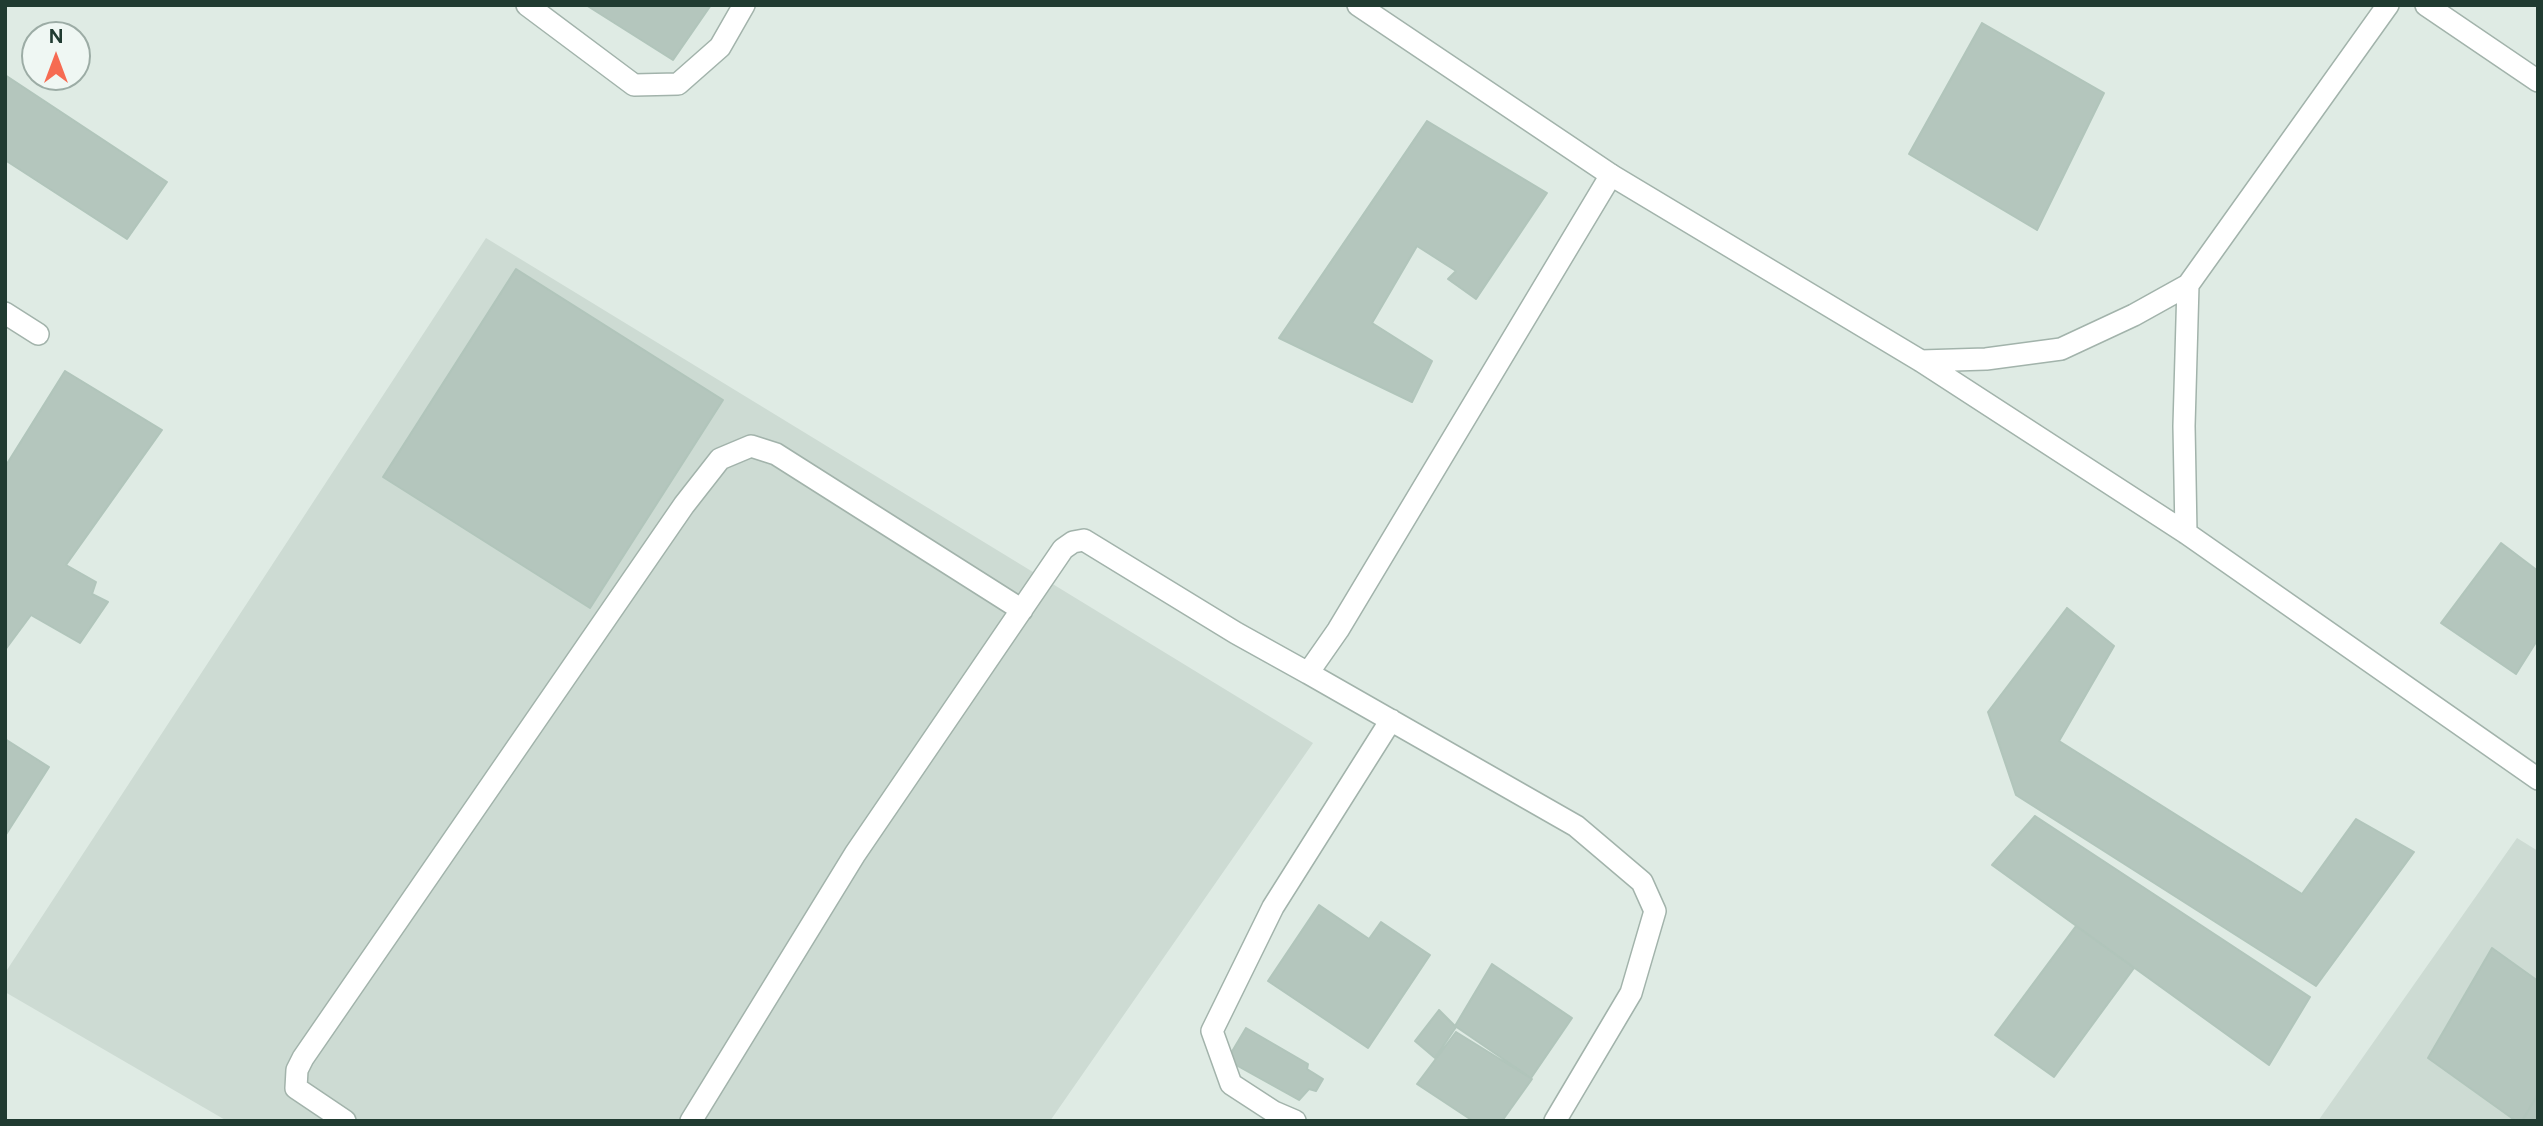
<!DOCTYPE html>
<html>
<head>
<meta charset="utf-8">
<style>
	body { margin:0 }
	#map { position:relative; width:2543px; height:1126px; overflow:hidden; background:#dfebe4; font-family:Figtree,sans-serif }
	canvas { display:block }
	.frame { position:absolute; inset:0; border:7px solid #203b31; pointer-events:none }
	.north { position:absolute; left:21px; top:21px; width:70px; height:70px; box-sizing:border-box; background:#eff7f3; border:2px solid #9caca5; border-radius:50%; rotate:0deg; font-size:19px; font-weight:700; line-height:28px; text-align:center; color:#203b31 }
	.north::after { content:''; display:block; margin:auto; width:24px; height:32px; background:#f66b52; clip-path:polygon(50% 0,100% 100%,50% 72%,0 100%) }
</style>
</head>
<body>
<div id="map">
<canvas width="2543" height="1126"></canvas>
<div class="frame"></div>
<div class="north">N</div>
</div>
<script>
const g = document.querySelector('canvas').getContext('2d');
g.lineJoin = 'round';
function fill(path, color) { g.fillStyle = color; g.fill(path, 'evenodd'); }
const poly = rows => new Path2D(rows.map(r => 'M' + r).join(''));
function strokePath(path, color, width, dash) { g.strokeStyle = color; g.lineWidth = width; g.lineCap = dash ? 'butt' : 'round'; g.setLineDash(dash || []); g.stroke(path); }
const built = poly([
	[486,238,1313,743,1050,1121,227,1121,5,992,5,973],
	[2517,838,2538,851,2538,1121,2318,1121]
]);
const building = poly([
	[586,5,711,5,673,60,586,5],
	[1982,23,2104,93,2037,230,1909,154,1982,23],
	[5,75,167,182,127,239,5,160,5,75],
	[1427,121,1547,193,1476,299,1448,279,1456,271,1417,246,1372,323,1432,361,1412,402,1279,338,1427,121],
	[516,269,723,400,590,608,383,477,516,269],
	[65,371,162,430,66,565,96,582,92,594,108,602,80,643,31,615,5,650,5,467,65,371],
	[2501,543,2538,571,2538,639,2516,674,2441,623,2501,543],
	[2067,608,2114,646,2059,741,2302,894,2356,819,2414,852,2316,986,2016,795,1988,712,2067,608],
	[5,739,49,767,5,836,5,739],
	[2035,816,2310,997,2269,1065,1992,865,2035,816],
	[1319,905,1369,939,1381,922,1430,955,1368,1048,1268,981,1319,905],
	[2076,926,2134,968,2054,1077,1995,1035,2076,926],
	[2492,948,2538,981,2538,1094,2522,1121,2516,1121,2428,1058,2492,948],
	[1492,964,1572,1018,1531,1078,1455,1026,1492,964],
	[1439,1010,1456,1027,1435,1058,1415,1041,1439,1010],
	[1246,1028,1308,1064,1307,1069,1323,1079,1316,1091,1309,1089,1299,1100,1227,1060,1246,1028],
	[1456,1032,1532,1079,1502,1121,1473,1121,1417,1084,1456,1032],
	[2538,1094,2538,1121,2522,1121,2538,1094]
]);
const lane = poly([
	[527,5,634,85,678,84,720,47,744,5],
	[5,313,38,334],
	[1308,673,1576,826,1642,882,1655,911,1631,993,1555,1121],
	[345,1121,296,1088,297,1070,303,1058,684,505,720,459,751,446,776,454,1022,610],
	[691,1121,855,854,1063,549,1073,542,1084,540,1236,633,1308,673,1338,630,1611,175],
	[1295,1121,1274,1112,1231,1084,1212,1031,1273,907,1391,720]
]);
const street = poly([
	[1358,5,1611,175,1921,361,2186,533,2538,779],
	[2426,5,2538,81],
	[1921,361,1986,359,2061,349,2134,315,2188,285,2388,5],
	[2186,533,2184,426,2188,285]
]);
fill(built, '#cddbd3');
fill(building, '#b4c6bd');
strokePath(building, '#b1c5bb', 2);
strokePath(lane, '#a2b3ab', 24);
strokePath(street, '#a2b3ab', 24);
strokePath(lane, '#fff', 21);
strokePath(street, '#fff', 21);
</script>
</body>
</html>
